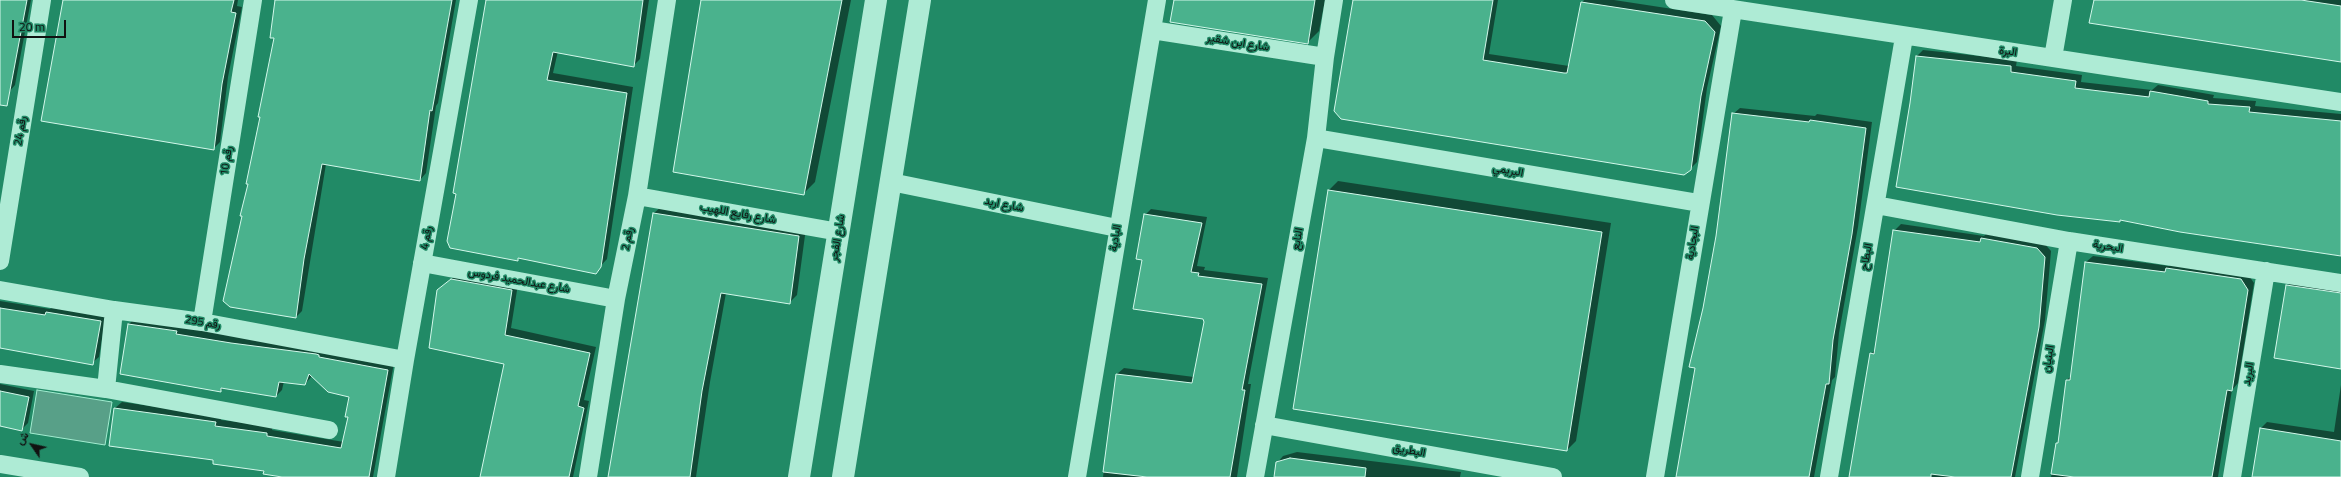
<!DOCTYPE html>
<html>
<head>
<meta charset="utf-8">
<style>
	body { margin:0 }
	#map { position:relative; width:2341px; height:477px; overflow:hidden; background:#218a66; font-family:"Titillium Web",Vazirmatn,sans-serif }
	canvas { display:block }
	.north { position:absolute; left:12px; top:425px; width:40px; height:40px; -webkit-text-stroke:3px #218a66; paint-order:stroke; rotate:304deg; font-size:11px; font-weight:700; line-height:16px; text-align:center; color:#111 }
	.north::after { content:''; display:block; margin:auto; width:14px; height:18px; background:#111; clip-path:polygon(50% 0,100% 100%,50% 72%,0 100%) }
	.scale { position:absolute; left:12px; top:20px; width:54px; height:18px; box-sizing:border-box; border:2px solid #111; border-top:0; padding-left:5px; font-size:12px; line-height:14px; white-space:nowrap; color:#111; -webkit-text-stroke:3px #218a66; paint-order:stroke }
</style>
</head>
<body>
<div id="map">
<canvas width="2341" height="477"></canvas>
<div class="north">ش</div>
<div class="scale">20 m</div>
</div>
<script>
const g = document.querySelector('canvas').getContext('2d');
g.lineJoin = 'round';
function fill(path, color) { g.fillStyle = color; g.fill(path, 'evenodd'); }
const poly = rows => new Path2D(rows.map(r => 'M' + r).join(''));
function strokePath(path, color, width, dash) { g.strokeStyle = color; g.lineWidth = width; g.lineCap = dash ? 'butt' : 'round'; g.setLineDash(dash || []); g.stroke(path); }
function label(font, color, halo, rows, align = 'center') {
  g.font = font + ' "Titillium Web",Vazirmatn,sans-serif'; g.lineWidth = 3; g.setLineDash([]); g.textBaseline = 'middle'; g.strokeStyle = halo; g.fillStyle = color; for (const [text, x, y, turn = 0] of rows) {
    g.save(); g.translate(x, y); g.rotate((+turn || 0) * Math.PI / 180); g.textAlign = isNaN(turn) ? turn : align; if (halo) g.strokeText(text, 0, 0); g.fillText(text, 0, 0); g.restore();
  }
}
const water = poly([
	[37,390,112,402,105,445,30,433,37,390]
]);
const shadow = poly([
	[0,0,31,0,15,85,9,92,0,90],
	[64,0,238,0,237,6,242,7,228,77,220,142,213,149],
	[277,0,456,0,438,103,436,106,426,173,420,180,326,164,302,311,296,317,249,184,275,37],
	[486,0,649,0,640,59,634,65,558,51,553,73,633,87,607,259,595,272,520,257,517,260,458,193],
	[702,0,851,0,815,182,803,194],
	[1175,0,1325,0,1319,31,1307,43],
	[1353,0,1498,0,1489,54,1569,66,1582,3,1584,0,1614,0,1712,15,1721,26,1707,88,1697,162,1690,169,1335,111],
	[2095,0,2341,0,2341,61],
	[1923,50,2017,60,2016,66,2082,75,2081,82,2152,90,2158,85,2214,95,2213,98,2256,101,2255,106,2341,114,2341,256,2181,231,2121,219,2119,221,1911,103,1917,56],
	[1740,108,1815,116,1817,114,1872,122,1858,227,1839,333,1835,377,1832,380,1814,477,1677,477,1717,236,1733,114],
	[1338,181,1611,223,1576,441,1567,450,1329,190],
	[662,206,806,228,797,295,789,303,726,293,710,382,696,477,610,477,654,213],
	[1151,209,1207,217,1197,266,1205,267,1204,270,1268,278,1248,384,1251,384,1237,477,1103,477,1117,374,1124,368,1194,377,1205,322,1203,318,1143,259,1145,215],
	[1901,224,1984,236,1988,232,2043,242,2051,251,2045,320,2015,477,1850,477,1871,354,1876,349,1894,231],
	[2093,256,2169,266,2173,262,2247,273,2254,283,2238,383,2232,390,2218,477,2051,477,2059,442,2067,380,2071,376,2086,262],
	[459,273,518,284,511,328,596,347,584,400,589,401,573,477,481,477,506,363,438,290],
	[2294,279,2341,286,2341,368,2287,286],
	[0,301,50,309,53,306,106,315,99,357,92,363,0,347],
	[135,318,394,363,373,477,288,477,214,460,110,445,115,408,122,402,222,416,221,420,273,426,272,430,344,442,349,416,350,396,312,376,305,384,284,381,282,390,276,396,224,388,220,391,129,324],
	[0,384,34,391,28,423,21,430,0,425],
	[2341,385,2341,477,2254,477,2261,428,2267,422,2334,432],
	[1297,452,1461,472,1460,477,1274,477,1277,463,1283,456]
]);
const building = poly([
	[0,0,27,0,7,106,0,105,0,0],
	[63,0,234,0,231,12,236,13,222,84,214,150,41,121,63,0],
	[275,0,452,0,432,111,430,110,420,181,322,164,304,259,296,318,230,307,223,301,242,216,240,216,248,184,246,184,260,117,258,117,274,38,270,38,275,0],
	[486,0,643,0,634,67,553,52,547,80,627,93,601,267,596,274,518,258,518,261,450,248,447,241,456,194,453,193,486,0],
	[701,0,842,0,804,195,673,172,701,0],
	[1174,0,1315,0,1308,44,1170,22,1174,0],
	[1353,0,1493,0,1483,60,1564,73,1567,73,1581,2,1705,21,1715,32,1701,96,1691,170,1684,175,1341,119,1334,111,1353,0],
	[2094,0,2301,0,2341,6,2341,62,2089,23,2094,0],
	[1916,56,2011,66,2011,72,2076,81,2075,88,2149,97,2150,91,2208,101,2208,104,2250,107,2249,112,2341,121,2341,256,2180,232,2120,220,2120,222,2057,215,1896,187,1910,103,1916,56],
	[1732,113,1809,122,1810,120,1866,128,1852,234,1833,340,1829,384,1826,384,1809,477,1676,477,1695,368,1689,367,1703,308,1716,236,1732,113],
	[1328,190,1602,232,1567,451,1293,409,1328,190],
	[653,213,799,236,790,304,721,293,702,391,690,477,608,477,653,213],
	[1144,214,1202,223,1191,272,1199,273,1198,276,1262,284,1242,390,1245,390,1230,477,1147,477,1103,472,1116,374,1192,383,1204,322,1203,319,1133,309,1142,260,1136,259,1144,214],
	[1893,230,1980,242,1981,238,2037,248,2045,257,2039,327,2011,477,1955,477,1931,474,1931,477,1849,477,1870,353,1874,354,1893,230],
	[2085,262,2165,272,2166,268,2241,279,2248,290,2232,391,2227,390,2212,477,2074,477,2051,474,2056,443,2058,443,2066,380,2070,380,2085,262],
	[451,279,512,290,505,335,590,353,578,406,584,408,569,477,480,477,504,364,429,348,437,290,451,279],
	[2286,285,2341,293,2341,369,2274,358,2286,285],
	[0,308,45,315,46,312,101,321,93,365,0,348,0,308],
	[128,324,177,331,176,334,231,343,316,354,319,355,319,357,388,370,369,477,282,477,263,474,264,471,213,464,213,460,109,446,114,408,216,422,215,426,267,433,267,436,341,448,348,417,345,417,349,397,328,392,309,374,305,385,279,382,276,397,221,388,221,392,120,374,128,324],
	[0,391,29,397,22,431,0,426,0,391],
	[2260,428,2341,441,2341,477,2252,477,2260,428],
	[1290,458,1366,468,1365,477,1274,477,1276,462,1290,458]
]);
const minor = poly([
	[1674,0,2341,102],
	[1152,30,1325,57],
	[2053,58,2063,0],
	[1316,138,1699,203],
	[891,182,1117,228],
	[637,196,839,232],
	[1876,205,2069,241,2341,283],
	[0,261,42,0],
	[422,263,616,299],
	[0,290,114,310,202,322,405,360],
	[202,322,253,0],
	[0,374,106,389,329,430],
	[106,389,114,310],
	[1264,425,1553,477],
	[0,464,80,477],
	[386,477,405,360,469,0],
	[588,477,616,299,637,196,667,0],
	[1077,477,1157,0],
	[1255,477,1316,138,1325,57,1334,0],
	[1655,477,1733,10],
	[1829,477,1904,37],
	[2030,477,2069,241],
	[2232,477,2266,271]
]);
const tertiary = poly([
	[799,477,876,0],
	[843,477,920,0]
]);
const streetNames = [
	["شارع ابن شقير",1238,43,9],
	["البرة",2008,52,8],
	["رقم 24",21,131,-81],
	["رقم 10",227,161,-81],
	["البريمي",1508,171,10],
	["شارع اربد",1004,205,11],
	["شارع رفايع اللهيب",738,214,10],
	["رقم 4",427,238,-80],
	["شارع الفجر",838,238,-81],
	["البادية",1116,238,-81],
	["رقم 2",628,239,-79],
	["النابع",1298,239,-80],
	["البجادية",1693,243,-81],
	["البحرية",2108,247,9],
	["البطاح",1867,257,-80],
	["شارع عبدالحميد فردوس",519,281,10],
	["رقم 295",203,323,9],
	["البنيان",2049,359,-81],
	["البريد",2249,374,-81],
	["البطريق",1409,451,10]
];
fill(water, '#58a088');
strokePath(water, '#a2ecd0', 1);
fill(shadow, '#0007');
fill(building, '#4ab28d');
strokePath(building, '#d3f8eb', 1);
strokePath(minor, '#aeebd5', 18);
strokePath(tertiary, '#aeebd5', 22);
label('11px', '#111', '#218a66', streetNames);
</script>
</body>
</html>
